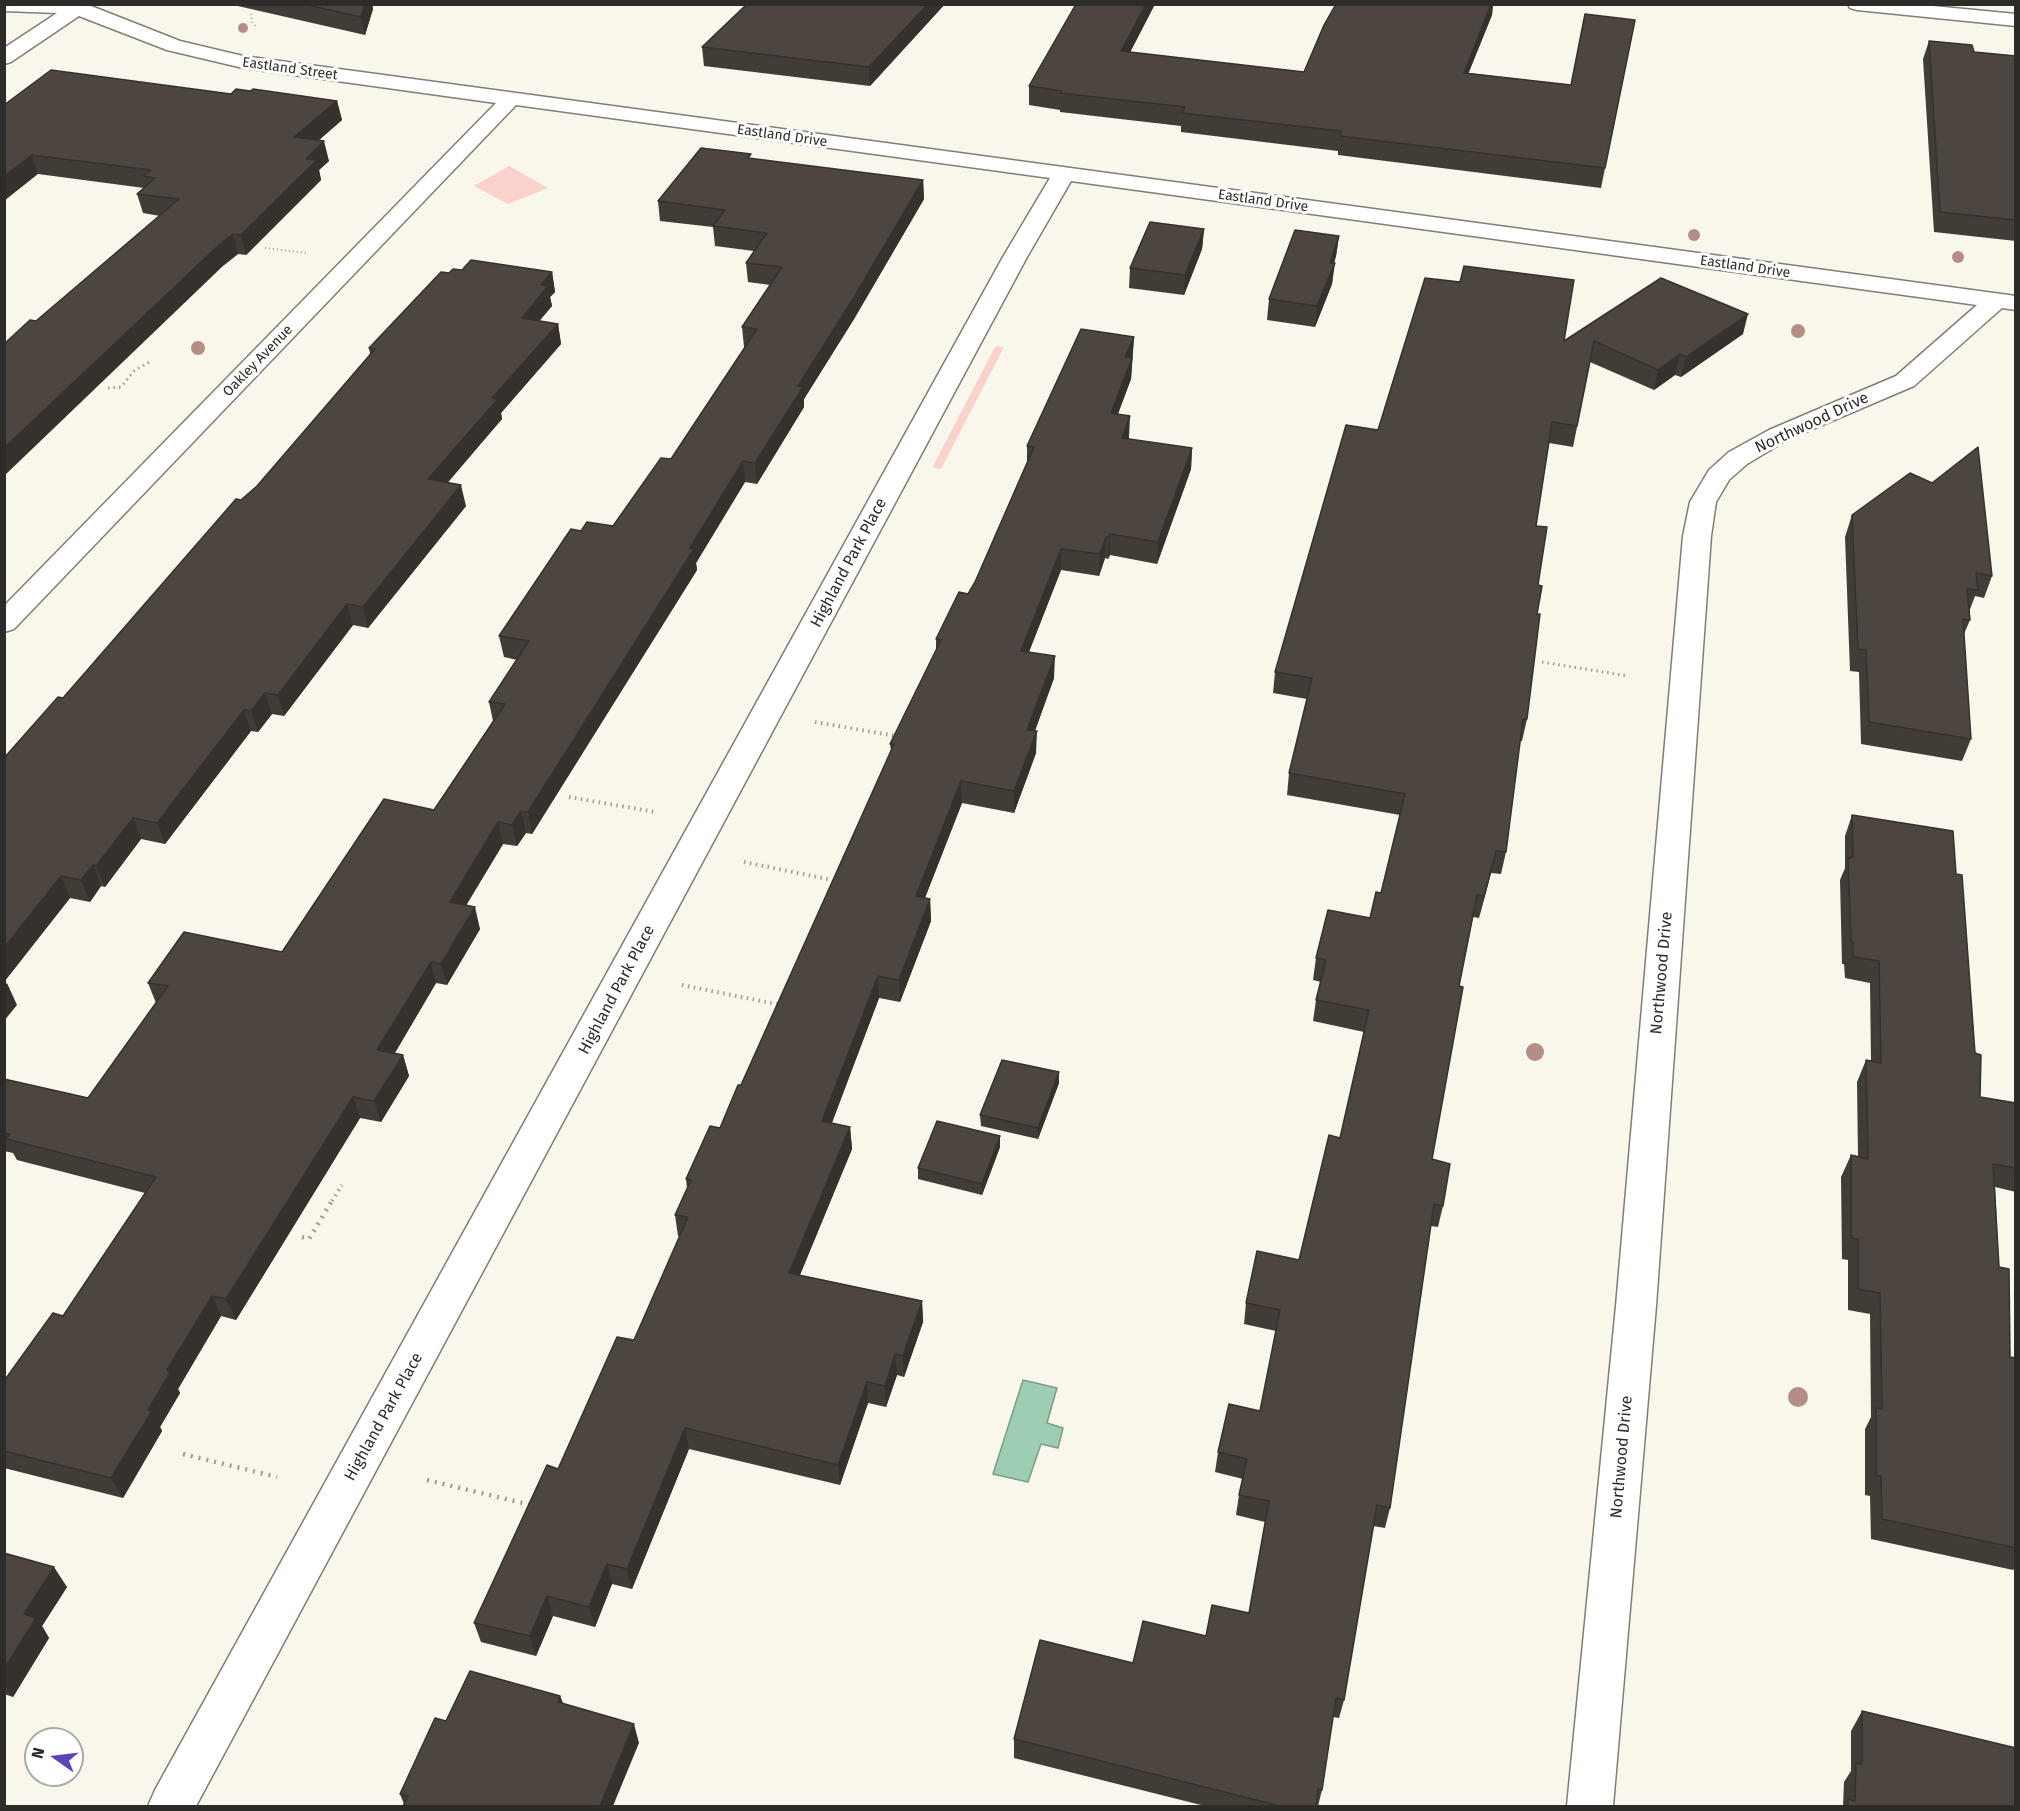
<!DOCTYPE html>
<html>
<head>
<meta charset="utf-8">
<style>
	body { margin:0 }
	#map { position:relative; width:2020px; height:1811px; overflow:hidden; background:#f9f6ec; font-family:"Fira Sans",sans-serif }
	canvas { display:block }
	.frame { position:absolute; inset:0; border:6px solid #2d2c28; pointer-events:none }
	.north { position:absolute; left:24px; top:1727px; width:60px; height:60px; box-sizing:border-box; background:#fff; border:2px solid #ababa9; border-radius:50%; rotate:284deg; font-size:16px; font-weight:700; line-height:24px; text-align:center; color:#2d2c28 }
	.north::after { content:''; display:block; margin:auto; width:21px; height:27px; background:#5f43bb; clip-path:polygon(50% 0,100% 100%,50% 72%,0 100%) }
</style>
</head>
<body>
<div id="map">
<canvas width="2020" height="1811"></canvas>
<div class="frame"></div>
<div class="north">N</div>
</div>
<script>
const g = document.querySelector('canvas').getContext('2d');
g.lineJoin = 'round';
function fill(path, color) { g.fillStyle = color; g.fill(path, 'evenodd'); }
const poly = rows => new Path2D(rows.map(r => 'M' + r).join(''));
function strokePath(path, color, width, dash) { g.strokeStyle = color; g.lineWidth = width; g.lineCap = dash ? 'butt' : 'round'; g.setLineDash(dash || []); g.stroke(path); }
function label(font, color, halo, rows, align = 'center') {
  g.font = font + ' "Fira Sans",sans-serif'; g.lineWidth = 6; g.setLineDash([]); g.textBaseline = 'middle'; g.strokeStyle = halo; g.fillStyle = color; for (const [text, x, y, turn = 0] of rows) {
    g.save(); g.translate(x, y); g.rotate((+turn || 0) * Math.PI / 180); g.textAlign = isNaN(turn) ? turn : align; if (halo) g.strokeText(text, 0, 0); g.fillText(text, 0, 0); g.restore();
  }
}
const green = poly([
	[509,166,548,188,508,204,474,186],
	[997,346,1004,347,941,469,934,468,933,466,995,347]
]);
const water = poly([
	[1023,1380,1057,1388,1047,1423,1063,1428,1058,1448,1041,1444,1028,1482,993,1474,1023,1380]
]);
const pathFar3 = poly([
	[251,14,252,22,256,27],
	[265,248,306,253]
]);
const pathFar2 = poly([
	[108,388,121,387,134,371,151,361],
	[1542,662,1628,676]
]);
const pathFar1 = poly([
	[815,722,896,736],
	[569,797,655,812],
	[744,862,832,880],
	[682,985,781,1005],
	[332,1201,342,1185]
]);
const path = poly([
	[302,1237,309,1239,333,1199],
	[183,1454,277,1477],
	[427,1480,531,1505]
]);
const minor = poly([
	[4,4,86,4,180,41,243,56,2016,296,2016,310,2002,308,1914,386,1787,440,1747,464,1729,480,1716,502,1711,536,1656,1306,1613,1806,1567,1806,1616,1306,1683,536,1690,502,1709,470,1729,452,1769,430,1896,376,1977,305,1071,181,1027,257,196,1806,148,1806,155,1790,1003,257,1050,178,516,105,14,629,4,632,4,606,496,103,243,68,167,50,79,16,11,62,4,64,4,48,57,13,4,11,4,4],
	[1848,4,1912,4,2016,14,2016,26,1857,10,1850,8,1848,4]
]);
const trees = [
	[243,28,5],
	[1694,235,6],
	[1958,257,6],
	[1798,331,7],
	[198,348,7],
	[1535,1052,9],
	[1798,1397,10]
];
const wall = poly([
	[229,4,372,4,373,9,365,35],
	[945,4,870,86,704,66,702,47],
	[1155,4,1130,52,1304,72,1336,4,1493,4,1492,15,1468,73,1571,85,1635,20,1601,188,1338,155,1338,151,1181,132,1181,126,1060,112,1060,110,1029,105,1029,86],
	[1929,41,1974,52,2016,56,2016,241,1934,232,1923,59],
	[231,94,337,101,342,120,318,141,329,161,319,170,321,180,246,255,238,254,224,265,36,321,160,216,143,213,137,194,144,188,38,174,4,105],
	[752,159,923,180,924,199,854,319,804,399,804,407,757,484,745,482,696,563,697,570,532,834,526,833,517,846,503,844,466,905,480,929,447,985,436,983,395,1053,403,1055,409,1076,381,1122,360,1118,236,1320,221,1316,178,1389,180,1393,160,1427,162,1431,123,1498,4,1468,4,1381,63,1316,145,1193,17,1160,13,1153,4,1151,4,1079,88,1098,156,1003,148,983,282,952,434,810,493,721,489,702,517,660,504,657,499,636,581,531,613,526,671,459,745,347,744,347,742,327,770,285,748,282,746,263,754,251,715,246,713,227,660,221,658,201],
	[1204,229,1202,249,1184,295,1129,288,1130,268],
	[1339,236,1336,256,1334,263,1332,284,1315,327,1267,320,1269,299],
	[462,270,552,272,555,292,550,297,552,306,539,321,558,324,561,344,501,413,502,419,447,482,466,506,368,628,353,625,284,716,272,714,258,732,251,731,165,844,141,839,105,887,101,886,90,902,70,898,4,982,4,758,63,698,241,500,257,486,370,354,369,348,449,273],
	[1743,334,1681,377,1675,375,1654,390,1590,362,1573,447,1549,443,1536,526,1538,585,1537,614,1527,719,1522,741,1520,741,1506,852,1501,874,1491,873,1479,918,1473,917,1459,986,1432,1159,1443,1206,1438,1227,1431,1226,1390,1508,1385,1528,1373,1526,1344,1700,1339,1718,1333,1717,1322,1790,1318,1806,1205,1806,1014,1758,1014,1739,1133,1663,1206,1636,1249,1613,1265,1522,1236,1515,1239,1495,1243,1479,1215,1472,1218,1452,1260,1411,1276,1331,1244,1324,1246,1303,1299,1260,1340,1138,1364,1032,1313,1021,1316,1000,1321,982,1313,980,1316,958,1370,918,1381,893,1400,815,1287,795,1289,773,1307,699,1273,693,1275,672,1378,430,1564,341],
	[1134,337,1131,379,1118,414,1129,437,1129,439,1192,448,1191,469,1157,564,1110,555,1108,559,1105,558,1099,576,1061,570,1029,652,1054,678,1035,731,1036,753,1014,813,962,803,925,898,930,899,931,921,900,1002,879,998,832,1123,850,1127,852,1149,800,1275,922,1301,923,1322,904,1377,897,1375,886,1407,868,1403,840,1485,689,1449,632,1589,612,1584,595,1627,553,1616,536,1656,481,1642,474,1623,558,1469,634,1340,680,1236,678,1236,675,1215,687,1188,686,1179,720,1128,741,1085,891,751,890,744,936,650,936,639,968,594,975,582,1027,462,1027,446],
	[1852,515,1992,576,1984,598,1975,596,1969,612,1970,620,1964,634,1971,739,1962,761,1861,744,1859,672,1850,671,1845,537],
	[1852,815,1956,874,1980,1097,2016,1103,2016,1192,1995,1187,1999,1267,2010,1357,2016,1358,2016,1566,2013,1570,1871,1539,1870,1496,1865,1495,1865,1429,1871,1417,1870,1314,1848,1310,1848,1260,1842,1259,1841,1177,1851,1155,1858,1157,1857,1082,1866,1060,1871,1061,1870,983,1845,978,1844,964,1842,964,1840,880,1845,868,1845,836],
	[1059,1083,1038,1139,981,1126,980,1115],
	[1000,1147,982,1195,918,1179,918,1168],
	[4,1553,67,1587,42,1626,49,1638,13,1697,4,1694],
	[560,1696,563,1703,639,1743,404,1804,400,1794,446,1721],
	[1862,1711,2016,1806,1843,1806,1844,1782,1851,1771,1851,1731]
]);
const shadedWall = poly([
	[365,4,372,4,373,9,365,35,361,17],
	[928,4,945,4,870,86,869,67],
	[1146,4,1155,4,1121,70,1121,51],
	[1491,4,1493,4,1492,15,1461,92,1464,73],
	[337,101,342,120,299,157,294,137],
	[324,141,329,161,319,170,321,180,246,255,241,235,306,159],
	[32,155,38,174,4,201,4,176],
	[923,180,924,199,854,319,804,399,804,407,757,484,755,463,798,386],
	[1204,229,1202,249,1184,295,1185,275],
	[233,234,238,254,224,265,4,476,4,448,219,245],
	[1339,236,1336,256,1331,273,1335,263,1332,284,1315,327,1317,306,1330,263],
	[552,272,555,292,550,297,552,306,525,338,522,318,541,285],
	[1748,314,1743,334,1681,377,1686,357],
	[558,324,561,344,501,413,502,419,433,500,428,479,492,398],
	[1134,337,1131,379,1110,434,1111,413,1125,357],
	[1680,354,1675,375,1654,390,1658,370],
	[1130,416,1129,437,1121,459,1122,438],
	[1192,448,1191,469,1157,564,1158,542],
	[743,461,745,482,696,563,697,570,532,834,528,812],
	[461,485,466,506,368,628,363,607],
	[1110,534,1110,555,1108,559,1109,537],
	[1106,537,1105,558,1099,576,1100,554],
	[1061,549,1061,570,1021,672,1021,651],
	[347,604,353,625,284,716,278,695],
	[1055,656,1054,678,1027,752,1027,730],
	[265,693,272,714,258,732,251,711],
	[244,710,251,731,165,844,157,823],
	[1037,731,1036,753,1014,813,1014,791],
	[961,781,962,803,917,918,916,896],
	[521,811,526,833,517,846,512,825],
	[133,818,141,839,105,887,96,866],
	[498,822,503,844,455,924,450,902],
	[1496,851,1491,873,1479,918,1484,896],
	[93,865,101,886,90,902,81,880],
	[61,876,70,898,4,982,4,948],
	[930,899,931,921,900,1002,899,980],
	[475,907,480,929,447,985,441,964],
	[431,962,436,983,384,1071,377,1050],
	[878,976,879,998,824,1143,822,1121],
	[7,983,17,1005,4,1021,4,986],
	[403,1055,409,1076,381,1122,374,1101],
	[1059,1072,1059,1083,1038,1139,1038,1128],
	[353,1097,360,1118,236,1320,226,1299],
	[850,1127,852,1149,792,1294,789,1273],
	[1000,1136,1000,1147,982,1195,982,1184],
	[212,1296,221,1316,178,1389,180,1393,160,1427,162,1431,123,1498,111,1478,148,1410,167,1370],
	[922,1301,923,1322,904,1377,903,1356],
	[895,1354,897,1375,886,1407,885,1386],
	[867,1382,868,1403,840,1485,838,1465],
	[685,1428,689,1449,632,1589,627,1569],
	[607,1564,612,1584,595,1627,589,1607],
	[54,1567,67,1587,42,1626,49,1638,13,1697,4,1685,4,1669,24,1614],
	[547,1596,553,1616,536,1656,530,1636],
	[560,1696,567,1715,558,1702],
	[634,1724,639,1743,613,1806,600,1806]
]);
const building = poly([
	[303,4,365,4,361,17,303,4],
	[747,4,928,4,869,67,702,47,747,4],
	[1076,4,1146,4,1121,51,1304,72,1324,25,1336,4,1491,4,1464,73,1571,85,1585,14,1635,20,1605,168,1340,136,1341,131,1182,113,1185,107,1060,93,1062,91,1029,86,1076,4],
	[1929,41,1972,45,1974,52,2016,56,2016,220,1940,212,1929,41],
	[51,70,231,94,236,89,250,91,253,89,337,101,294,137,324,141,306,159,317,160,241,235,233,234,219,245,4,448,4,344,30,320,36,321,179,199,137,194,155,178,143,176,151,170,32,155,4,176,4,105,51,70],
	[701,148,751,154,748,158,923,180,853,299,798,386,803,387,755,463,743,461,690,548,694,549,528,812,521,811,512,825,498,822,450,902,475,907,441,964,431,962,377,1050,403,1055,374,1101,353,1097,226,1299,212,1296,167,1370,170,1373,148,1410,152,1411,111,1478,4,1451,4,1381,53,1313,63,1316,156,1177,6,1139,10,1134,4,1133,4,1079,88,1098,168,986,148,983,184,932,282,952,384,799,434,810,505,704,489,702,529,641,499,636,571,529,581,531,587,522,613,526,661,458,671,459,757,329,742,327,782,267,746,263,767,233,713,226,725,210,658,201,701,148],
	[1150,222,1204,229,1185,275,1130,268,1150,222],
	[1295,230,1339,236,1330,263,1335,263,1317,306,1269,299,1295,230],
	[471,260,552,272,541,285,548,286,522,318,558,324,492,398,498,399,428,479,461,485,363,607,347,604,278,695,265,693,251,711,244,710,157,823,133,818,96,866,93,865,81,880,61,876,4,948,4,758,58,697,63,698,236,499,241,500,257,486,375,349,369,348,441,272,449,273,453,269,462,270,471,260],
	[1464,266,1574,280,1564,341,1661,278,1748,314,1686,357,1680,354,1658,370,1594,341,1577,426,1552,422,1536,526,1547,527,1538,585,1542,586,1537,614,1540,614,1527,719,1523,719,1506,852,1496,851,1484,896,1477,895,1459,986,1463,987,1432,1159,1450,1164,1443,1206,1434,1204,1390,1508,1377,1505,1344,1700,1336,1698,1322,1790,1318,1789,1316,1806,1280,1806,1014,1739,1040,1640,1133,1663,1143,1621,1206,1636,1212,1605,1249,1613,1269,1501,1239,1495,1247,1459,1218,1452,1229,1404,1260,1411,1280,1310,1246,1303,1257,1251,1299,1260,1329,1135,1340,1138,1369,1010,1316,1000,1326,960,1316,958,1328,910,1370,918,1376,892,1381,893,1405,794,1289,773,1312,678,1275,672,1346,425,1378,430,1425,278,1460,282,1464,266],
	[1081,329,1134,337,1125,357,1132,358,1111,413,1130,416,1122,438,1192,448,1158,542,1110,534,1109,537,1106,537,1100,554,1061,549,1021,651,1055,656,1027,730,1037,731,1014,791,961,781,916,896,930,899,899,980,878,976,822,1121,850,1127,789,1273,922,1301,903,1356,895,1354,885,1386,867,1382,838,1465,685,1428,627,1569,607,1564,589,1607,547,1596,530,1636,474,1623,547,1465,558,1469,617,1337,634,1340,688,1217,675,1215,691,1180,686,1179,710,1126,720,1128,738,1085,741,1085,894,744,890,744,941,640,936,639,959,592,968,594,975,582,1034,447,1027,446,1081,329],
	[1978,447,1992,576,1976,573,1978,590,1967,589,1970,620,1963,619,1971,739,1869,722,1866,650,1858,649,1852,515,1910,473,1932,483,1978,447],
	[1852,815,1953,831,1956,874,1962,875,1975,1053,1981,1055,1980,1097,2016,1103,2016,1168,1993,1164,1999,1267,2009,1269,2010,1357,2016,1358,2016,1548,1882,1519,1881,1476,1876,1475,1876,1408,1882,1409,1880,1293,1858,1289,1858,1239,1851,1238,1851,1155,1868,1159,1866,1060,1881,1063,1879,961,1853,957,1853,942,1851,942,1848,859,1853,857,1852,815],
	[1002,1060,1059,1072,1038,1128,980,1115,1002,1060],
	[937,1121,1000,1136,982,1184,918,1168,937,1121],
	[4,1553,54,1567,24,1614,36,1618,4,1669,4,1553],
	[470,1671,560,1696,558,1702,634,1724,600,1806,403,1806,408,1796,400,1794,435,1718,446,1721,470,1671],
	[1862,1711,2016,1748,2016,1806,1848,1806,1848,1799,1855,1801,1856,1763,1862,1764,1862,1711]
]);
const farStreetnames = [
	["Eastland Street",290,69,8],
	["Eastland Drive",782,136,8],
	["Eastland Drive",1263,201,8],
	["Eastland Drive",1745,267,8],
	["Oakley Avenue",258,361,-46]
];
const streetNames = [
	["Northwood Drive",1812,423,-25],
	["Highland Park Place",849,563,-62],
	["Northwood Drive",1662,973,-85],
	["Highland Park Place",617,990,-62],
	["Highland Park Place",384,1417,-61],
	["Northwood Drive",1622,1457,-85]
];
fill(green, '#fad2cc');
fill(water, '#9dcdb2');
strokePath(water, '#7b9d89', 1.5);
strokePath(minor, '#817e75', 3);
strokePath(pathFar3, '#9f9d96', 2, [1, 3]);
strokePath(pathFar2, '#9f9d96', 3, [1.5, 4]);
strokePath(pathFar1, '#9f9d96', 4, [1.5, 4.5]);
strokePath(path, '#9f9d96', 4.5, [2, 6]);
fill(minor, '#fff');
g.fillStyle = '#b48e86';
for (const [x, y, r] of trees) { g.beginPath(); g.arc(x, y, r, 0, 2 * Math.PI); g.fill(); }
fill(wall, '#423c37');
fill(shadedWall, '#36312d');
fill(building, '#4d4640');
strokePath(building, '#36312d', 1.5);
label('14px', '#2d2c28', '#fff', farStreetnames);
label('16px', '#2d2c28', '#fff', streetNames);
</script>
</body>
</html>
